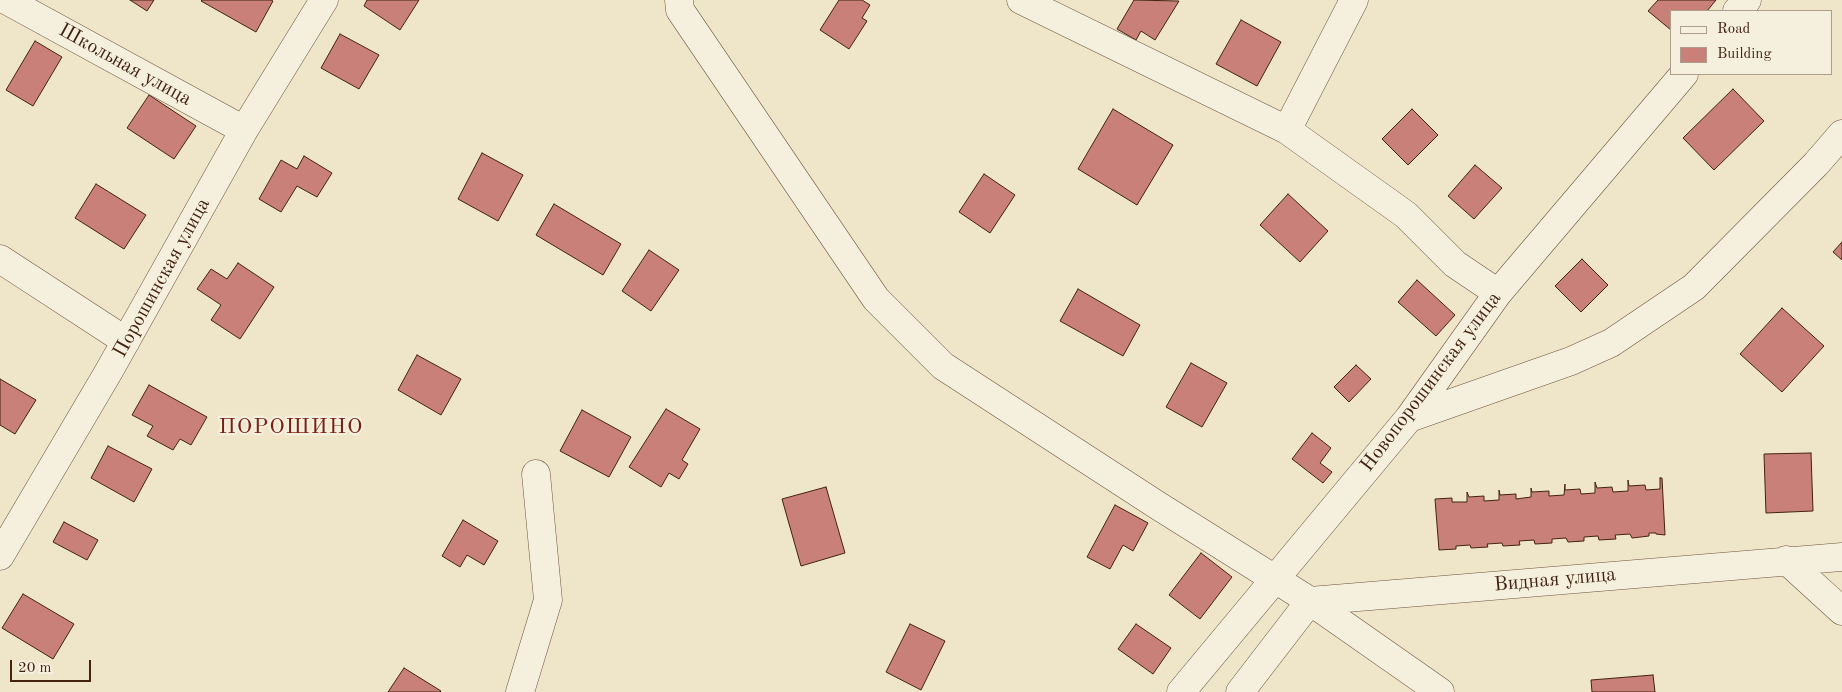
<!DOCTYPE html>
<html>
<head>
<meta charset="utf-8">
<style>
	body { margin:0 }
	#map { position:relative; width:1842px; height:692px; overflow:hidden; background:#efe6ca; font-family:"Old Standard TT",serif }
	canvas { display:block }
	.legend { position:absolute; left:1670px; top:10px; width:162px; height:65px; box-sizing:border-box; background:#f5efdd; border:1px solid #ae9d8b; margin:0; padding:6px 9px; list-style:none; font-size:15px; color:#43220f }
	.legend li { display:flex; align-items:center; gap:10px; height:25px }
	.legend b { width:25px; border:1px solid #ae9d8b }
	.scale { position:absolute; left:10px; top:660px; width:81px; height:22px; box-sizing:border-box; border:2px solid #43220f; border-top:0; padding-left:6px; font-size:15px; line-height:18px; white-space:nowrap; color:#43220f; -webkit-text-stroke:4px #f5efdd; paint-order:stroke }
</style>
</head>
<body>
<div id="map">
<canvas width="1842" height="692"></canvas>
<ul class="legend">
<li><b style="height:6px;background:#f5efdd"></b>Road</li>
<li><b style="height:14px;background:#c98079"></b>Building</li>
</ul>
<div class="scale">20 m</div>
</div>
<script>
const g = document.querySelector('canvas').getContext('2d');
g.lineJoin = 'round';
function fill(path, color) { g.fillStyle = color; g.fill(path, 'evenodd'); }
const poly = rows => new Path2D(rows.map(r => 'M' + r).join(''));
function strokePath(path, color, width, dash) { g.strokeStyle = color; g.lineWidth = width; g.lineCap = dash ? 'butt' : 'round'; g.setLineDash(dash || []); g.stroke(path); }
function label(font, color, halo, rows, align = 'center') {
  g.font = font + ' "Old Standard TT",serif'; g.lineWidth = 4.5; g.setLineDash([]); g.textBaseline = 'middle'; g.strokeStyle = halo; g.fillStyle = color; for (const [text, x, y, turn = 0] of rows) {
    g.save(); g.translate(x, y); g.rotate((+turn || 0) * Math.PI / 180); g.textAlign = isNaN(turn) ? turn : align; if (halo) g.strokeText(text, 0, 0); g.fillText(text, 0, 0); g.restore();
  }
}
const building = poly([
	[130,0,154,0,147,11,130,0],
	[202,0,271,0,273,1,256,32,201,1,202,0],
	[367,0,419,0,400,30,364,6,367,0],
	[839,0,862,0,870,5,862,18,867,21,849,49,820,30,839,0],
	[1134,0,1179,1,1155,40,1141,31,1136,40,1117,29,1134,0],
	[1658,0,1716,0,1707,11,1671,11,1671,30,1648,11,1658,0],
	[1241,20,1281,42,1257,86,1216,64,1241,20],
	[340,34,379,55,359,89,321,68,340,34],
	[35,41,62,57,33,106,6,90,35,41],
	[1733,89,1764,121,1714,170,1683,138,1733,89],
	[149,95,196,126,174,159,127,128,149,95],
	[1113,109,1173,145,1137,205,1078,169,1113,109],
	[1412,109,1438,135,1408,165,1382,139,1412,109],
	[482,153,523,175,498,221,458,199,482,153],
	[304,156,332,173,317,197,297,186,281,212,259,199,281,160,297,169,304,156],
	[1475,165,1502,188,1474,219,1448,196,1475,165],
	[984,174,1015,195,990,233,959,212,984,174],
	[96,184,146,215,124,249,75,218,96,184],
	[1288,194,1328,231,1300,262,1260,225,1288,194],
	[554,204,621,244,603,275,536,235,554,204],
	[1842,242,1842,260,1833,252,1842,242],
	[649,250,679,270,651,311,622,291,649,250],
	[1582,259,1608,285,1581,312,1555,286,1582,259],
	[238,263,274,287,240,339,211,320,221,305,197,289,211,269,227,279,238,263],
	[1417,280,1455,315,1436,336,1398,302,1417,280],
	[1078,289,1140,325,1123,356,1060,321,1078,289],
	[1782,308,1824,346,1782,392,1740,354,1782,308],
	[417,355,461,379,441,415,398,390,417,355],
	[1191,363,1227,383,1202,427,1166,407,1191,363],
	[1356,365,1371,379,1349,402,1334,387,1356,365],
	[0,379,36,400,15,434,0,425,0,379],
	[149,385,207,417,191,445,180,439,173,450,147,436,153,426,132,415,149,385],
	[666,409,700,429,682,460,688,464,679,479,669,473,661,487,629,467,666,409],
	[582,410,631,437,609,477,560,451,582,410],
	[1312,433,1331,448,1320,463,1332,472,1323,483,1292,459,1312,433],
	[108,446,152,469,134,502,91,478,108,446],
	[1811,453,1813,511,1766,513,1764,454,1811,453],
	[1660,478,1662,478,1665,535,1656,534,1656,533,1649,533,1649,536,1632,538,1630,534,1615,535,1616,539,1599,540,1598,536,1584,537,1584,541,1568,542,1566,538,1552,539,1552,543,1535,544,1534,540,1519,541,1520,545,1503,546,1502,543,1487,544,1488,547,1471,548,1470,545,1456,546,1456,549,1439,550,1435,499,1452,498,1452,502,1467,502,1467,492,1469,497,1484,496,1484,501,1499,500,1499,490,1500,495,1516,494,1516,499,1531,497,1531,488,1532,492,1549,491,1549,496,1564,495,1565,484,1565,490,1580,489,1581,494,1595,493,1595,482,1597,488,1612,487,1613,492,1628,491,1628,480,1629,486,1645,485,1646,490,1660,489,1660,478],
	[826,487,845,553,801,566,782,499,826,487],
	[1115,505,1148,523,1133,551,1123,545,1110,569,1087,557,1115,505],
	[463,520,498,541,484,565,467,555,460,567,442,556,463,520],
	[64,522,98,540,87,560,53,542,64,522],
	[1201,553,1232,577,1200,619,1169,595,1201,553],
	[23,594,74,624,53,659,2,628,23,594],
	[910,624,945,641,921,690,886,672,910,624],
	[1136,624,1171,648,1153,674,1118,649,1136,624],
	[404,668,441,691,440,692,388,692,404,668],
	[1653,675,1655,692,1592,692,1591,680,1653,675]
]);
const minor = poly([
	[6,0,244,130],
	[679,0,680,10,876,299,943,366,1157,505,1310,601,1842,557],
	[1021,0,1287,130,1406,215,1455,264,1498,293],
	[1737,11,1747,0],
	[1287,130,1354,0],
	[0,259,126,341],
	[1409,418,1571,361,1611,343,1694,287,1816,164,1842,134],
	[0,556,109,371,244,130,324,0],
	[1786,560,1842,611],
	[520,692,548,600,536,474],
	[1181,692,1409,418,1498,293,1684,74],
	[1240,692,1310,601,1440,692]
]);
const streetNames = [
	["Школьная улица",125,65,29],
	["Порошинская улица",162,278,-61],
	["Новопорошинская улица",1431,382,-53],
	["Видная улица",1555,580,-5]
];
const quarterNames = [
	["ПОРОШИНО",291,427]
];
fill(building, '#c98079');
strokePath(building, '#43220f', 1);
strokePath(minor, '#6e533e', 29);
strokePath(minor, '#f5efdd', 28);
label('20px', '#43220f', '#f5efdd', streetNames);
g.letterSpacing = '1px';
label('22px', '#7a1f14', '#f5efdd', quarterNames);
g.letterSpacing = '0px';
</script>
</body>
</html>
